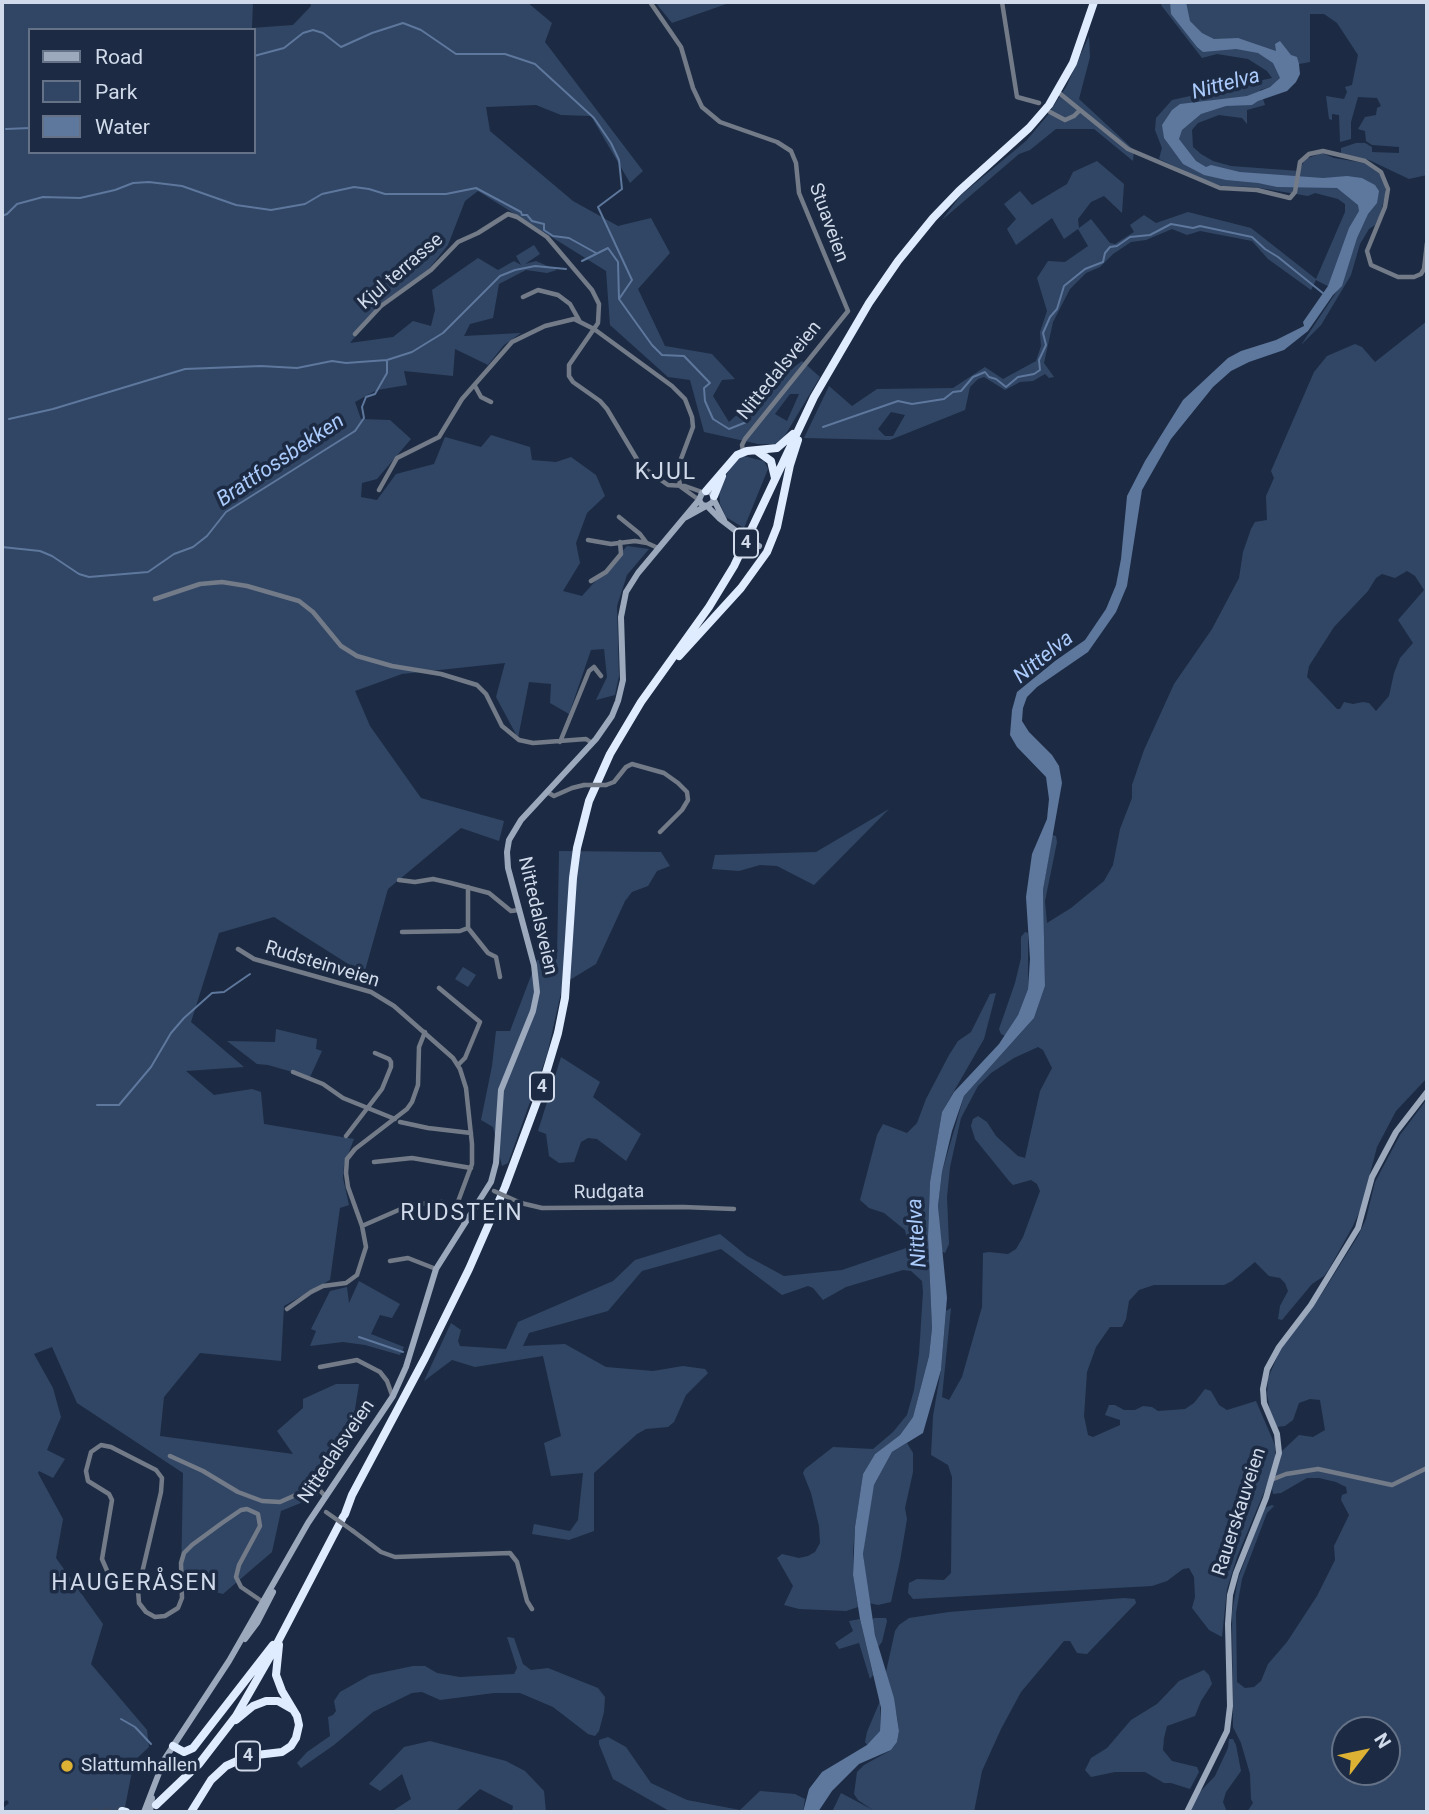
<!DOCTYPE html>
<html>
<head>
<meta charset="utf-8">
<style>
	body { margin:0 }
	#map { position:relative; width:1429px; height:1814px; overflow:hidden; background:#1c2b43; font-family:Roboto,sans-serif }
	canvas { display:block }
	.frame { position:absolute; inset:0; border:4px solid #d0daea; pointer-events:none }
	.legend { position:absolute; left:28px; top:28px; width:228px; height:126px; box-sizing:border-box; background:#1c2b43; border:2px solid #647186; margin:0; padding:9px 12px; list-style:none; font-size:21px; color:#d0daea }
	.legend li { display:flex; align-items:center; gap:14px; height:35px }
	.legend b { width:35px; border:2px solid #647186 }
	.north { position:absolute; left:1331px; top:1716px; width:70px; height:70px; box-sizing:border-box; background:#1c2b43; border:2px solid #647186; border-radius:50%; rotate:58deg; font-size:19px; font-weight:700; line-height:28px; text-align:center; color:#d0daea }
	.north::after { content:''; display:block; margin:auto; width:24px; height:32px; background:#ddb133; clip-path:polygon(50% 0,100% 100%,50% 72%,0 100%) }
</style>
</head>
<body>
<div id="map">
<canvas width="1429" height="1814"></canvas>
<div class="frame"></div>
<ul class="legend">
<li><b style="height:9px;background:#9ca9bd"></b>Road</li>
<li><b style="height:19px;background:#314665"></b>Park</li>
<li><b style="height:19px;background:#5e779d"></b>Water</li>
</ul>
<div class="north">N</div>
</div>
<script>
const g = document.querySelector('canvas').getContext('2d');
g.lineJoin = 'round';
function fill(path, color) { g.fillStyle = color; g.fill(path, 'evenodd'); }
const poly = rows => new Path2D(rows.map(r => 'M' + r).join(''));
function strokePath(path, color, width, dash) { g.strokeStyle = color; g.lineWidth = width; g.lineCap = dash ? 'butt' : 'round'; g.setLineDash(dash || []); g.stroke(path); }
function label(font, color, halo, rows, align = 'center') {
  g.font = font + ' Roboto,sans-serif'; g.lineWidth = 7; g.setLineDash([]); g.textBaseline = 'middle'; g.strokeStyle = halo; g.fillStyle = color; for (const [text, x, y, turn = 0] of rows) {
    g.save(); g.translate(x, y); g.rotate((+turn || 0) * Math.PI / 180); g.textAlign = isNaN(turn) ? turn : align; if (halo) g.strokeText(text, 0, 0); g.fillText(text, 0, 0); g.restore();
  }
}
const green = poly([
	[2,2,253,2,252,28,293,25,311,6,310,2,527,2,552,23,545,42,643,171,630,183,591,116,561,115,536,105,486,107,490,131,573,201,618,226,651,218,670,253,638,289,665,346,712,354,735,379,722,380,713,396,729,422,761,392,802,361,820,377,784,437,775,444,758,444,704,432,690,380,668,377,610,325,606,271,478,191,465,201,448,245,428,270,386,300,350,343,393,337,413,321,431,326,435,310,432,290,478,258,498,270,514,261,521,265,516,256,534,245,540,254,525,264,536,261,557,270,547,273,526,270,499,284,493,318,470,324,464,336,521,333,504,345,488,365,455,349,453,376,404,371,407,385,377,390,355,402,361,419,390,420,411,439,377,479,362,483,361,497,377,500,396,474,434,464,445,437,481,447,491,435,530,447,532,460,556,462,571,457,596,475,605,496,587,513,576,543,580,563,563,591,582,596,627,546,649,549,627,575,617,606,619,676,615,695,596,700,607,677,604,649,591,650,569,714,550,703,551,684,529,682,518,738,496,697,505,663,402,674,355,691,370,726,421,798,504,821,499,841,461,828,388,889,364,974,274,917,219,933,191,1022,244,1067,186,1071,214,1095,252,1089,261,1092,264,1124,354,1139,344,1165,343,1178,349,1205,340,1208,330,1280,284,1306,281,1361,200,1353,164,1397,160,1436,293,1454,277,1431,303,1408,303,1399,336,1384,359,1384,355,1409,361,1418,347,1423,343,1431,348,1436,321,1459,323,1471,319,1480,318,1496,281,1511,272,1552,223,1594,181,1583,183,1473,77,1403,52,1347,34,1354,53,1388,61,1417,47,1450,65,1459,53,1478,39,1471,38,1473,63,1519,56,1558,103,1624,91,1664,147,1730,149,1747,134,1761,125,1807,120,1812,2,1812,2,1809,9,1803,7,1800,2,1803],
	[30,30,254,30,254,152,30,152],
	[790,394,799,394,787,421,775,414],
	[655,2,732,2,672,23],
	[1163,2,1427,2,1427,175,1409,179,1369,160,1341,154,1341,148,1356,143,1365,143,1372,147,1372,152,1399,153,1399,147,1372,145,1366,141,1365,131,1358,129,1365,117,1376,115,1377,108,1381,106,1377,98,1358,97,1351,122,1351,139,1340,142,1339,115,1332,114,1332,120,1329,119,1326,96,1344,99,1347,92,1345,87,1352,85,1358,55,1337,23,1324,14,1310,14,1310,62,1299,64,1270,87,1260,90,1265,105,1247,110,1247,124,1242,118,1219,115,1198,123,1192,130,1193,147,1201,154,1213,161,1231,166,1299,171,1305,159,1322,153,1334,158,1365,163,1380,174,1385,184,1385,196,1380,215,1375,225,1369,229,1360,244,1351,275,1321,325,1301,345,1337,291,1316,280,1311,290,1268,259,1252,241,1200,231,1187,235,1172,229,1146,240,1131,242,1113,254,1100,267,1086,273,1070,289,1053,322,1044,363,1054,377,1049,378,1045,374,1033,381,1020,382,1005,390,984,377,978,379,970,387,965,410,890,440,804,438,829,386,852,406,877,389,953,388,985,367,1003,379,1036,361,1041,346,1040,332,1047,311,1037,278,1048,261,1065,262,1088,246,1078,229,1064,239,1052,218,1016,245,1007,229,1016,219,1004,204,1020,191,1032,205,1067,184,1073,172,1097,161,1124,184,1122,213,1104,196,1091,202,1078,219,1079,228,1091,219,1110,243,1115,244,1134,232,1130,225,1144,215,1156,223,1188,212,1251,228,1316,279,1345,212,1345,204,1338,199,1315,193,1308,196,1254,187,1222,186,1205,181,1159,159,1162,148,1155,130,1156,118,1172,100,1272,78,1267,71,1248,59,1217,54,1202,58,1161,5],
	[891,412,905,415,893,436,885,436,878,429],
	[1089,36,1090,57,1079,99,1134,150,1133,161,1094,129,1056,129,1030,150,1019,154,942,220,961,195,1026,141,1047,116,1066,87],
	[1427,321,1427,1078,1396,1111,1377,1147,1361,1208,1353,1226,1329,1269,1324,1276,1312,1284,1282,1320,1278,1319,1280,1306,1288,1291,1285,1283,1280,1278,1269,1276,1255,1262,1232,1281,1224,1285,1154,1285,1139,1290,1129,1301,1126,1319,1122,1327,1110,1327,1096,1347,1087,1372,1084,1416,1088,1435,1093,1437,1120,1425,1120,1420,1105,1415,1109,1405,1115,1405,1124,1410,1135,1410,1143,1406,1152,1407,1158,1411,1185,1409,1194,1403,1205,1389,1211,1391,1219,1405,1227,1410,1256,1401,1275,1445,1275,1459,1270,1478,1237,1557,1227,1589,1222,1637,1209,1630,1192,1608,1195,1597,1194,1577,1189,1568,1183,1569,1167,1581,1152,1586,913,1599,908,1593,909,1583,917,1579,944,1580,951,1573,952,1477,948,1465,931,1455,933,1416,941,1370,946,1311,951,1308,942,1397,949,1400,962,1377,982,1307,983,1253,989,1252,1008,1254,1016,1249,1023,1237,1040,1191,1037,1184,1031,1180,1013,1185,1009,1181,975,1139,971,1126,973,1119,978,1116,987,1122,996,1136,1018,1156,1025,1158,1040,1091,1052,1068,1043,1050,1038,1047,1014,1058,991,1073,978,1086,961,1118,950,1167,947,1197,949,1244,945,1253,941,1251,938,1206,942,1172,964,1096,1034,1018,1045,986,1043,890,1052,835,1056,836,1057,842,1045,901,1047,923,1071,908,1104,881,1113,865,1120,829,1132,798,1132,785,1144,750,1174,684,1212,629,1239,578,1243,552,1251,529,1255,522,1267,520,1266,496,1274,478,1271,471,1314,372,1327,356,1355,344,1362,347,1375,362],
	[1407,571,1415,576,1424,590,1398,620,1413,643,1400,658,1394,673,1389,696,1376,711,1369,703,1363,702,1353,704,1344,702,1340,709,1337,709,1307,677,1309,666,1334,627,1368,591,1376,578,1382,574,1395,578],
	[743,456,764,461,768,469,744,528,726,517,720,504,719,489,732,464],
	[889,809,814,885,777,866,760,865,739,871,712,869,715,855,816,852],
	[559,851,661,852,670,866,657,871,648,886,632,892,625,901,596,964,563,984,547,1055,508,1163,502,1166,493,1127,481,1120,492,1066,496,1031,510,1031,537,960,557,959],
	[1025,932,1028,933,1028,989,1018,1015,1005,1036,1001,1034,999,1029,1015,983,1021,958,1021,937],
	[463,967,476,975,468,987,455,979],
	[996,993,984,1039,942,1112,930,1182,928,1237,932,1328,929,1356,913,1417,900,1435,875,1454,863,1474,855,1527,853,1553,853,1575,858,1607,846,1611,799,1609,784,1605,793,1586,777,1558,782,1554,799,1558,808,1556,815,1552,820,1543,819,1526,811,1493,803,1473,805,1469,833,1447,873,1449,893,1432,907,1415,914,1390,919,1354,923,1292,922,1281,911,1271,903,1270,846,1287,823,1300,813,1288,808,1286,782,1295,721,1249,642,1271,608,1311,529,1333,523,1346,565,1344,606,1367,653,1371,683,1366,705,1369,708,1373,686,1395,674,1422,668,1427,646,1429,637,1434,594,1473,594,1531,569,1540,532,1534,534,1524,570,1531,578,1520,583,1473,551,1476,544,1443,561,1436,543,1356,475,1367,452,1360,424,1381,451,1323,461,1330,458,1341,460,1346,506,1349,518,1322,613,1281,635,1260,720,1234,747,1256,784,1276,842,1270,909,1247,905,1230,884,1213,869,1208,860,1200,877,1135,883,1124,907,1133,917,1123,926,1099,949,1055,958,1041,971,1032,990,994],
	[276,1029,317,1039,316,1049,322,1051,310,1077,268,1065,257,1064,227,1041,275,1042],
	[561,1057,600,1082,593,1097,641,1134,626,1161,597,1139,588,1138,581,1142,574,1162,559,1163,549,1156,546,1134,538,1131],
	[1427,1099,1427,1812,1247,1812,1253,1803,1251,1799,1250,1774,1241,1743,1233,1727,1232,1612,1238,1579,1264,1508,1272,1505,1274,1506,1267,1513,1242,1579,1236,1613,1237,1682,1245,1688,1254,1687,1261,1681,1268,1664,1287,1642,1317,1596,1335,1560,1334,1546,1349,1515,1341,1500,1342,1495,1347,1493,1346,1487,1336,1482,1319,1478,1307,1478,1281,1493,1273,1494,1272,1488,1282,1451,1299,1435,1313,1437,1325,1430,1320,1400,1310,1399,1299,1403,1293,1420,1285,1426,1277,1427,1270,1410,1267,1394,1268,1378,1281,1348,1321,1295,1358,1236,1366,1219,1375,1182,1400,1135],
	[1345,1730,1387,1730,1387,1772,1345,1772],
	[359,1281,400,1304,392,1318,380,1315,371,1334,404,1347,400,1355,365,1345,343,1342,310,1346,316,1331,311,1329,330,1291,347,1287,349,1303],
	[907,1443,913,1453,913,1472,905,1508,907,1519,900,1561,891,1602,878,1605,869,1603,863,1554,869,1506,874,1485,892,1452],
	[1124,1598,1135,1599,1136,1603,1087,1654,1077,1653,1070,1641,1064,1641,1021,1692,1001,1729,982,1771,974,1812,832,1812,841,1793,873,1810,858,1800,854,1794,857,1772,864,1765,891,1750,897,1742,899,1731,897,1716,886,1672,895,1631,899,1625,909,1618,949,1612],
	[874,1618,886,1618,887,1621,882,1642,878,1647,872,1620],
	[860,1619,873,1675,870,1679,859,1643,839,1649,835,1643,853,1631,849,1621],
	[507,1637,514,1638,523,1664,531,1670,548,1668,598,1688,605,1697,604,1712,599,1731,595,1736,588,1734,553,1707,520,1693,494,1693,440,1700,422,1692,412,1693,373,1712,334,1745,301,1768,297,1763,307,1752,330,1736,328,1717,333,1715,336,1711,334,1701,340,1692,370,1675,413,1666,425,1666,437,1673,460,1677,514,1674,517,1668],
	[1204,1670,1209,1675,1212,1684,1201,1701,1195,1716,1167,1726,1164,1738,1163,1750,1172,1761,1197,1767,1199,1772,1190,1789,1171,1783,1164,1783,1145,1772,1115,1772,1091,1777,1085,1770,1091,1758,1107,1748,1131,1720,1157,1704,1179,1681],
	[880,1701,880,1732,867,1745,865,1742,867,1732],
	[608,1737,626,1747,651,1783,687,1800,740,1810,760,1791,795,1794,805,1799,803,1812,671,1812,613,1779,599,1744,599,1740],
	[1229,1739,1233,1739,1236,1745,1241,1771,1226,1792,1223,1802,1227,1812,1190,1812,1197,1795,1215,1776,1228,1748],
	[430,1741,506,1761,525,1771,544,1791,546,1812,512,1812,513,1806,480,1789,455,1812,391,1812,411,1799,402,1774,380,1791,369,1784,404,1747]
]);
const water = poly([
	[1170,2,1186,2,1190,21,1202,33,1214,39,1238,38,1276,51,1275,44,1280,41,1291,55,1297,57,1299,64,1300,74,1296,82,1287,91,1258,101,1252,105,1226,106,1201,114,1182,130,1179,139,1196,161,1206,167,1211,165,1240,172,1323,178,1347,176,1362,178,1375,185,1379,191,1377,203,1368,214,1357,238,1342,286,1333,295,1308,331,1284,350,1249,362,1231,371,1213,387,1171,439,1142,490,1127,586,1116,612,1088,652,1037,687,1027,697,1023,708,1022,721,1029,732,1052,755,1059,766,1062,783,1043,890,1045,986,1034,1018,964,1096,952,1131,942,1172,938,1206,947,1298,941,1370,923,1433,892,1452,874,1485,863,1554,875,1635,894,1698,899,1731,897,1742,891,1750,859,1764,832,1791,818,1812,803,1812,809,1789,822,1772,867,1745,880,1731,881,1708,860,1619,853,1575,855,1527,863,1474,875,1454,900,1435,913,1417,929,1356,932,1328,928,1237,930,1182,942,1112,954,1092,999,1044,1018,1015,1028,989,1030,959,1026,897,1032,854,1047,819,1049,799,1046,777,1017,747,1010,735,1012,710,1017,692,1055,661,1085,640,1106,609,1116,585,1121,559,1127,496,1145,461,1183,400,1228,358,1241,351,1276,340,1304,326,1303,322,1328,286,1349,228,1359,211,1358,205,1337,188,1277,187,1258,183,1226,180,1204,175,1183,164,1164,138,1162,125,1172,110,1180,104,1247,96,1270,87,1280,78,1273,63,1258,53,1236,49,1203,52,1197,47,1171,14]
]);
const stream = poly([
	[254,56,284,48,303,33,313,30,323,33,341,47,372,33,403,23,421,30,456,54,505,54,535,64,594,118,611,143,619,160,622,189,598,207,632,280,619,299],
	[6,129,30,128],
	[2,216,7,214,17,204,43,197,80,198,115,190,133,183,149,182,182,186,236,205,271,210,305,204,322,194,354,187,369,189,385,194,446,194,476,188,521,212,522,215,527,215,532,221,544,224,544,230,553,236,569,238,596,253],
	[582,261,608,248,618,262,619,299,652,345,662,355,684,356,710,383,704,388,705,401,713,419,729,429,749,421],
	[9,419,53,409,185,369,261,366,297,368,332,361,346,363,387,360],
	[823,427,898,401,912,404,944,399,953,392,961,391,973,377,985,372,989,377,996,379,1006,387,1018,377,1034,374,1040,370,1039,360,1046,345,1043,333,1050,317,1057,309,1064,286,1085,269,1103,262,1105,253,1110,247,1117,246,1130,237,1150,235,1171,224,1193,228,1200,226,1252,237,1265,249,1278,257,1324,294],
	[2,547,40,551,52,556,79,574,89,577,148,572,174,554,193,547,207,536,226,512,355,431,364,418,362,407,366,397,375,394,387,373,387,360,412,352,443,333,500,276,515,270,535,266,566,269],
	[97,1105,119,1105,151,1067,171,1033,184,1018,212,993,224,992,250,974],
	[359,1337,403,1352],
	[121,1719,135,1727,151,1744]
]);
const highwayTunnel = poly([
	[91,1812,122,1811]
]);
const street = poly([
	[650,2,681,47,693,88,702,107,720,122,777,142,791,151,796,163,799,193,848,311,745,439,742,445,743,451],
	[1002,2,1017,97,1039,103],
	[1058,92,1128,149,1220,188,1257,190,1290,198,1295,192,1300,162,1309,154,1323,151,1365,161,1381,172,1388,189,1385,207,1367,251,1371,265,1398,277,1414,277,1421,274,1424,269,1427,243],
	[1050,112,1065,120,1074,116,1080,110],
	[523,297,538,290,558,295,570,304,579,320],
	[355,334,381,306,431,270,458,242,478,233,508,214,517,217,547,237,592,290,599,304,598,323,569,365,569,376,573,382,600,401,607,409,641,466,668,485,685,486,702,492],
	[475,386,481,397,491,402],
	[681,487,699,500],
	[379,490,397,458,439,437,462,399,512,342,545,326,574,319,594,329,672,386,685,399,692,417,693,427,678,467,680,486],
	[619,517,640,534,646,542],
	[588,540,611,544,635,541,647,543,658,548],
	[591,581,606,572,621,554,620,542],
	[155,599,200,584,222,582,247,586,299,601,313,612,341,646,357,656,392,666,441,674,477,685,486,694,502,726,519,740,533,743,586,739,592,743],
	[560,742,589,671,594,667,601,676],
	[606,785,614,782,626,767,632,764,664,773,678,783,687,792,688,800,682,810,660,832],
	[547,792,554,796,572,788,584,785],
	[399,880,415,882,433,879,451,883,489,893,511,911,519,910],
	[468,887,468,928,488,953,496,957,500,977],
	[402,932,460,931,468,928],
	[238,949,254,959,371,992,394,1006,453,1058,460,1069,466,1088,472,1144,472,1164,456,1207,458,1217,465,1224],
	[439,988,480,1022,465,1058,458,1065],
	[293,1072,323,1084,343,1098,395,1119],
	[400,1122,428,1128,471,1133],
	[346,1136,382,1089,391,1067,391,1062,389,1059,375,1053],
	[374,1162,412,1158,471,1168],
	[521,1203,542,1208,683,1207,734,1209],
	[362,1226,410,1205,442,1202],
	[390,1261,408,1258,436,1269],
	[287,1309,311,1292,323,1286,346,1283,357,1275,366,1247,362,1226,348,1187,346,1173,347,1159,355,1149,407,1109,412,1102,418,1085,419,1047,425,1032],
	[320,1367,357,1360,380,1372,387,1381,392,1395],
	[170,1456,203,1471,238,1492,262,1501,280,1502,316,1486,326,1497],
	[1271,1480,1286,1474,1318,1469,1392,1485,1427,1468],
	[353,1531,381,1552,395,1557,510,1553,517,1562,527,1601,532,1609],
	[138,1590,115,1581,108,1573,102,1559,112,1500,109,1494,88,1481,86,1471,91,1452,101,1445,111,1447,156,1470,162,1478,161,1492,138,1590,139,1603,146,1612,155,1617,165,1616,178,1608,182,1598,181,1563,184,1553,192,1545,222,1523,241,1510,247,1509,258,1514,260,1526,239,1565,236,1577,241,1587,263,1602]
]);
const secondary = poly([
	[714,500,724,520],
	[707,506,719,518,736,531],
	[686,517,706,506],
	[245,1639,257,1623,273,1592],
	[144,1812,164,1760,229,1661,308,1523,393,1396,406,1367,436,1269,491,1182,496,1163,501,1090,533,1011,537,992,534,965,508,868,507,852,509,840,521,820,596,739,612,716,618,701,623,680,621,617,626,592,638,573,699,500,702,493,709,491,714,496,713,502,707,506,702,505,699,500],
	[150,1812,152,1798],
	[1187,1812,1227,1731,1230,1706,1228,1624,1230,1595,1236,1573,1266,1498,1279,1453,1277,1434,1264,1403,1263,1389,1267,1369,1279,1347,1311,1305,1358,1228,1372,1177,1396,1132,1427,1092]
]);
const highway = poly([
	[757,451,771,461,775,478],
	[706,491,737,455,747,451,777,448,793,434],
	[714,496,722,476],
	[679,656,741,588,767,552,777,527,790,465,798,440],
	[345,1514,352,1495,425,1358,469,1269,505,1187,540,1093,558,1033,565,998,573,878,577,848,589,801,610,754,641,702,709,607,734,566,814,397,869,303,898,261,933,218,959,191,1029,128,1049,105,1073,63,1094,2],
	[236,1720,253,1706,266,1701,278,1701,292,1709],
	[173,1746,184,1752,193,1748,273,1645],
	[156,1805,199,1764,236,1716,271,1655,343,1517],
	[122,1811,126,1812],
	[191,1812,211,1780,226,1766,248,1756,282,1752,291,1746,296,1738,299,1725,297,1716,282,1691,276,1675,279,1645]
]);
const streetBridge = poly([
	[584,785,606,785],
	[494,1191,521,1203],
	[326,1512,353,1531]
]);
const secondaryBridge = poly([
	[736,531,759,546]
]);
const markers = [
	[67,1766,7,"#ddb133"]
];
const shields = [
	[746,543,24],
	[542,1087,24],
	[248,1756,24]
];
const shieldNames = [
	["4",746,543],
	["4",542,1087],
	["4",248,1756]
];
const streetNames = [
	["Stuaveien",828,223,70],
	["Kjul terrasse",401,272,-41],
	["Nittedalsveien",780,371,-51],
	["Nittedalsveien",537,916,77],
	["Rudsteinveien",322,965,17],
	["Rudgata",609,1193,-1],
	["Nittedalsveien",337,1452,-56],
	["Rauerskauveien",1240,1512,-72]
];
const poiNames = [
	["Slattumhallen",81,1766]
];
const waterNames = [
	["Nittelva",1226,85,-15],
	["Brattfossbekken",281,461,-34],
	["Nittelva",1044,658,-39],
	["Nittelva",918,1233,-94]
];
const quarterNames = [
	["KJUL",666,473],
	["RUDSTEIN",462,1214],
	["HAUGERÅSEN",135,1584]
];
fill(green, '#314665');
fill(water, '#5e779d');
strokePath(stream, '#5e779d', 2);
strokePath(highwayTunnel, '#37455c', 8, [8, 4]);
strokePath(street, '#737b88', 4.5);
strokePath(secondary, '#9ca9bd', 6);
strokePath(highway, '#dfebfe', 8);
strokePath(streetBridge, '#737b88', 4.5);
strokePath(secondaryBridge, '#9ca9bd', 6);
for (const [x, y, r, color] of markers) { const dot = new Path2D(); dot.arc(x, y, r, 0, 2 * Math.PI); g.fillStyle = color; g.fill(dot); strokePath(dot, '#1c2b43', 2.5); }
for (const [x, y, w] of shields) { const box = new Path2D(); box.roundRect(x - w / 2, y - 14.5, w, 29, 5); g.fillStyle = '#1c2b43'; g.fill(box); strokePath(box, '#d0daea', 2); }
label('bold 18px', '#d0daea', null, shieldNames);
label('19px', '#d0daea', '#1c2b43', streetNames);
label('19px', '#d0daea', '#1c2b43', poiNames, 'left');
label('italic 21px', '#abcbfc', '#1c2b43', waterNames);
g.letterSpacing = '2px';
label('23px', '#d0daea', '#1c2b43', quarterNames);
g.letterSpacing = '0px';
</script>
</body>
</html>
